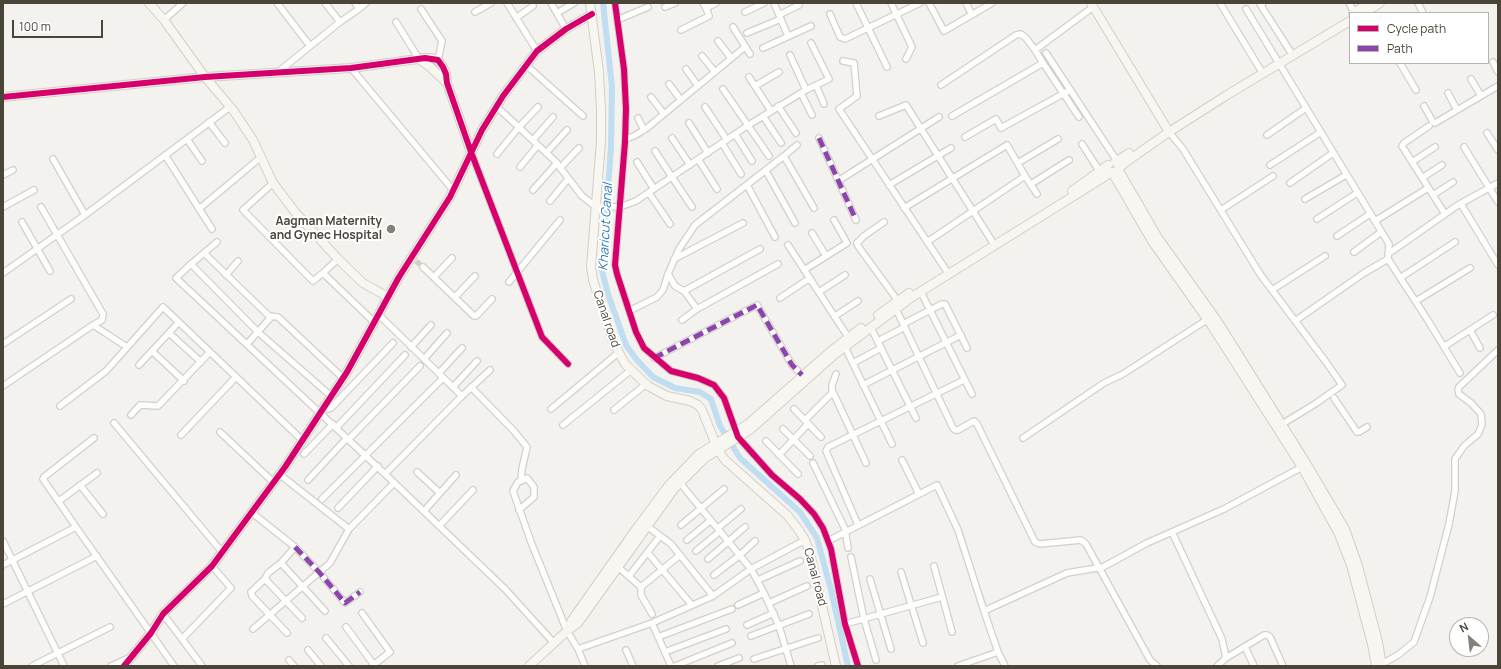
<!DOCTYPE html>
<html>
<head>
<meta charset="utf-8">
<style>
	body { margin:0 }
	#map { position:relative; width:1501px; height:669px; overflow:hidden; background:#f4f2ee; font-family:Manrope,sans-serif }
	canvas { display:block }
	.frame { position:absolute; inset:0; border:4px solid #4b4439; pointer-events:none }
	.legend { position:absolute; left:1349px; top:12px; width:140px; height:52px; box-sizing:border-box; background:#fff; border:1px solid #b7b4b0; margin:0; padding:5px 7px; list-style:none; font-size:12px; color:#4b4439 }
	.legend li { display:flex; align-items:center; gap:8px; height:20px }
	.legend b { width:20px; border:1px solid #b7b4b0 }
	.north { position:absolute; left:1449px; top:617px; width:40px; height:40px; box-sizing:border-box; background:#fff; border:1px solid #b7b4b0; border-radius:50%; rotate:332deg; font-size:11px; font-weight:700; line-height:16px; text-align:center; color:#4b4439 }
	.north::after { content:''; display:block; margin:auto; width:14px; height:18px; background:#868178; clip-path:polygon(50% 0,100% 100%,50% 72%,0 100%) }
	.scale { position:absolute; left:12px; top:20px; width:91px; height:18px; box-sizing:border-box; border:2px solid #4b4439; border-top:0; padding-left:5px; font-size:12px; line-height:14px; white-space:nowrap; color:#4b4439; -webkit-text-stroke:3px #fff; paint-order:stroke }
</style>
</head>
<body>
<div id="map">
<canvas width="1501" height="669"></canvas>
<div class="frame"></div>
<ul class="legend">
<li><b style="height:5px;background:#d6006c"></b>Cycle path</li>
<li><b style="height:5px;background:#8e44ad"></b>Path</li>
</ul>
<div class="north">N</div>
<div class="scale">100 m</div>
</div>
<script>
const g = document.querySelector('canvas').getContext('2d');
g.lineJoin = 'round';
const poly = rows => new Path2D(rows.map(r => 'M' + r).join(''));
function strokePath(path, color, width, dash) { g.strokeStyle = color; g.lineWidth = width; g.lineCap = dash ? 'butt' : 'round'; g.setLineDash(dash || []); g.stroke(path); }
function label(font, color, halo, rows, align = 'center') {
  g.font = font + ' Manrope,sans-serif'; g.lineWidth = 4; g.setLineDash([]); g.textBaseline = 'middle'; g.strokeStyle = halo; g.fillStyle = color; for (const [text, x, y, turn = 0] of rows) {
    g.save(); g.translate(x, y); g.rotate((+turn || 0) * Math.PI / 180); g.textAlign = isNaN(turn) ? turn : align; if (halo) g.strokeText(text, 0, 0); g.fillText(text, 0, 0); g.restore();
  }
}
const canal = poly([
	[603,3,612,87,611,147,602,271,608,294,626,345,636,359,653,377,675,388,700,392,711,399,720,426,740,458,800,512,817,538,831,590,848,666]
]);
const streetTunnel = poly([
	[416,261,423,267]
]);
const street = poly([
	[277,3,310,46],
	[325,3,340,22],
	[507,3,537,51],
	[551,3,566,29],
	[615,3,624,69,626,109,625,142,615,265,617,274,636,332,644,348,671,371,698,378,714,385,724,398,738,437,772,475,800,499,814,514,823,528,831,549,845,624,858,666],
	[703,3,706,8,716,3],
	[774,3,788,36],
	[856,3,887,67],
	[891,3,912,47,906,59],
	[929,3,944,31,992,3],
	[966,3,972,15],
	[1220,3,1260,69],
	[1263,3,1260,4,1290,51],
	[1349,3,1354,12],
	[1418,3,1423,13],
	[665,7,675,3],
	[359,9,366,3],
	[421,9,442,41,438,60],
	[1246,9,1389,244,1388,259,1427,319,1460,373],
	[475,12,491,3],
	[745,12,764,3],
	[557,13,574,3],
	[830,14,840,37,845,39,920,3],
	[779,15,799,5],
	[516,18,533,6],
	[164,20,183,3],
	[617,20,648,7],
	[396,22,419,59],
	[733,27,750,54],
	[681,30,709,16,706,8],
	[747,33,781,19],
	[718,41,731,58],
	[763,48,811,26],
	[1046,53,1117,161],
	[790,55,806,90],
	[702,56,715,72],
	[843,61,854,63,857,96,839,109,946,270],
	[1493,62,1498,72],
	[1043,63,1079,117],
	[1400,63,1416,90],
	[526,65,583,116],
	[351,68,453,190],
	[686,69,698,86],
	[278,72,340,22,359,9,355,3],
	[749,77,771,111],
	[1471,79,1481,96],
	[669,84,681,100],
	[816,85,824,104],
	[941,85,1016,35,1021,34,1026,38,1035,50],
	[755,86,779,72],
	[723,89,769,156],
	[801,93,812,115],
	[1448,93,1457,110],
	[651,97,664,114],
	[778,106,796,133],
	[1424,106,1433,122,1435,123,1498,86],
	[497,107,555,161,582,196,595,206,620,207,636,201,747,126,806,90,829,79,811,43],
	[705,107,727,140],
	[763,116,781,143],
	[879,116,906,105,995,246],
	[952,116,1043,63,1035,50,1093,7],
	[638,118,644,130],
	[209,122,225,143],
	[689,123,708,153],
	[1429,126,1404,143,1402,146,1445,214],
	[1169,132,1183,149,1260,274,1326,362,1342,385,1315,404,1279,426],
	[1487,133,1498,150],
	[735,134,752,161],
	[1267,135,1306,108],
	[965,137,996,119,1001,128,1070,90],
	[672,138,690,165],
	[819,138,856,220],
	[187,139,202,161],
	[625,139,634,136,647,128,745,47],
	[533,140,553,117],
	[722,143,741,174],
	[1082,144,1100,172],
	[1464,147,1498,202],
	[655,151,672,177,692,207],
	[471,152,542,337,568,364],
	[546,153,567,130],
	[497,154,519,127,538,107],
	[165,155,212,229],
	[784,156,814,208],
	[53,159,85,215],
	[698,159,717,189],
	[637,162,654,189],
	[1412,162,1435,147],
	[1018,163,1058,139],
	[1270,165,1321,132],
	[520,167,538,145],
	[560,168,579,148],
	[766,171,795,223],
	[3,175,13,170],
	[1422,178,1442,165],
	[838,181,939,117],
	[273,183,243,210,313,281,323,273],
	[1290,183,1333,153],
	[1031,184,1069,160],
	[747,185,775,237],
	[889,185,951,148],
	[533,190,557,163],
	[649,193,670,224],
	[1433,195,1453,182],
	[1305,199,1346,175],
	[550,201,568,179],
	[1461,204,1498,265],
	[3,207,34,190],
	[41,207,103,314,102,320,93,325,127,347],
	[904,208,1007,145,1025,176],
	[199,209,261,157],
	[1221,210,1273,176],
	[1317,219,1357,193],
	[1375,221,1428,188],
	[22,222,50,271],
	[884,222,864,236,857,243,858,246,898,301],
	[812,233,826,256],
	[1337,236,1370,214],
	[927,242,1025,176,1037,194],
	[788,245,850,340],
	[760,249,684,291,697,309,778,264],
	[1354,252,1381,232],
	[204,253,269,316,278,317,343,378],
	[1388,254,1458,205,1498,183],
	[338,259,323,273,374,322],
	[674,259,743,223],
	[191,264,217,242],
	[423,267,474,316,476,316,492,299],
	[804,270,847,243,834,220],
	[3,273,85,215,230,107],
	[668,274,675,286,684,291],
	[226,275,238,261],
	[434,277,452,258],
	[1400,278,1455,242],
	[509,282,560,220],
	[1272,290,1325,256],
	[819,292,845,275],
	[921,292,972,394],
	[455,297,475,276],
	[780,298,810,278],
	[1416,301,1470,268],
	[896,309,953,428,955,430,958,430,974,421,977,424,1035,542,1040,544,1081,540,1086,544,1150,660,1157,666],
	[629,311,657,297,663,290,668,274,679,249,695,225,784,156,797,145],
	[378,314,462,396],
	[835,316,858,301],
	[682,320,697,309],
	[1295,321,1364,273,1388,259],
	[903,324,942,304,945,304,967,348],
	[871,328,916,418],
	[1470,330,1480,348],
	[169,333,201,362],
	[878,341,905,327],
	[3,344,71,299],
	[247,344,272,316],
	[844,345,892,444],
	[1445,346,1493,315],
	[411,347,431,325],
	[152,351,184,381],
	[654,358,757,305,792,365,802,375],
	[424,359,447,333],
	[853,363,881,348],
	[139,365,179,322],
	[439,373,462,348],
	[836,374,832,385,832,390,866,463],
	[863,385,961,335],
	[3,386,93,325],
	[453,387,477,361],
	[471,387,514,431,527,447,522,469,521,481],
	[331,396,258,332,191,264,176,278,385,474,505,589,554,643],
	[1334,398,1357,432,1359,432,1367,427],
	[60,406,106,371,163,307,302,440],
	[324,408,328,409,331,408,393,343],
	[551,409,618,353],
	[794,409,821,437],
	[614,410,646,384],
	[131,415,140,405,158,406,210,352],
	[805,420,830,395],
	[114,423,222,552],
	[563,425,631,370],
	[337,427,405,355],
	[783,429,810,456],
	[220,432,273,482],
	[181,435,236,377],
	[1023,438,1104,383,1123,374,1208,319],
	[349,439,420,366],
	[766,441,798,474],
	[304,454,333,424],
	[779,455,808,424],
	[902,460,919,494],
	[813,463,845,529,848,548],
	[417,472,440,493],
	[279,474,349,529],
	[385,474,462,396,490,370],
	[308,480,347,438],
	[680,483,751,569,764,593,779,626,791,666],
	[80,485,103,514],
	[322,499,443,378],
	[59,501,97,473],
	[338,508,378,466],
	[519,510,534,497,534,487,527,478,518,482,513,491,531,542,567,631,578,649,585,666],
	[424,511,456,475],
	[251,512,295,547,319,572,345,603,360,592],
	[681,525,724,489],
	[858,525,826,451,828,447,964,380],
	[439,526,473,490],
	[647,526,671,544,713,596],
	[76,527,43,479,44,477,94,438],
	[718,528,741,509],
	[1172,532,1222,639,1226,658,1217,666],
	[687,540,711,520],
	[3,541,64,666],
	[828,541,937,485,958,530,984,611],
	[696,551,720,531],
	[648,553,691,604],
	[851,557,864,619,876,660],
	[708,559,745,527],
	[281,563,295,547],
	[3,565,76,527,174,666],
	[934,566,952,632],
	[618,567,641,587,641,595,652,614],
	[901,572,923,643],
	[714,575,740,555,755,541],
	[629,576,660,536],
	[265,579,302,618],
	[870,579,891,649],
	[758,580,800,561],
	[641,587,680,555],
	[769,603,807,586],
	[3,604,97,556],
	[738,605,764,593],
	[362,613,390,652,372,666],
	[163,614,182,639,202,666],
	[652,623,713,596,751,569,805,540],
	[845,624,942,597],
	[747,625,774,613],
	[346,627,374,665],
	[253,629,330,563,349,529,394,483],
	[287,633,252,596,251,592,265,579,268,573,281,563,325,611],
	[751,636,809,614],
	[658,637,732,609],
	[326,638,349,666],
	[182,639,231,588,212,566],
	[1245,647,1254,666],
	[578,649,652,623,671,666],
	[308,650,321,666],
	[626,650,633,666],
	[665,652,726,629],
	[1226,658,1264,635,1267,635,1270,637,1283,666],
	[754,659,818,638],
	[289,660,294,666],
	[1382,664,1398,655,1414,642,1430,597,1449,524,1455,491,1455,459,1464,446,1478,434,1482,425,1481,414,1471,403,1459,394,1458,390,1459,387,1498,350],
	[32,666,110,627],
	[111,666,131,657],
	[675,666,732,643],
	[718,666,739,658],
	[818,666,822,665],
	[958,666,998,652],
	[1005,666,998,652,984,611,1067,573,1103,567,1147,543,1224,509,1302,467]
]);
const secondary = poly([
	[149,3,164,20,205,77,233,110,253,140,273,183,295,212,338,259,363,283,388,297],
	[590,3,599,72,601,110,601,141,591,267,593,280,613,341,625,364,648,386,667,396,690,401,698,405,702,410,718,450,725,460,787,515,798,529,805,540,810,554,836,666],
	[1091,3,1169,132],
	[1353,13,1368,4],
	[1364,13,1380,3],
	[1350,21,1227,95,1169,132,1126,162,1118,169,1158,238,1218,322,1306,463,1345,529,1358,566,1378,642,1382,666],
	[419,59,430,67,447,83],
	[3,97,205,77,351,68,425,58,432,58,438,60,443,67,446,74,447,83,471,152],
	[1115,162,1129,153],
	[1072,191,1108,165],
	[878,315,909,293],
	[567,630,572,620,634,532,669,485,699,454,748,424,831,351,861,328],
	[124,666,151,633,163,614,212,566,285,467,347,372,399,277,450,197,482,130,503,96,537,51,566,29,592,14],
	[529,666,567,631,578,623,674,489,705,458,751,429,834,355,912,297,1112,172,1152,241,1212,326,1302,467,1338,532,1351,565,1372,644,1376,666]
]);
const quiet = poly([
	[819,138,856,220],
	[654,358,757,305,792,365,802,375],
	[295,547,319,572,345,603,360,592]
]);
const cycleway = poly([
	[615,3,624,69,626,109,625,142,615,265,617,274,636,332,644,348,671,371,698,378,714,385,724,398,738,437,772,475,800,499,814,514,823,528,831,549,845,624,858,666],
	[3,97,205,77,351,68,425,58,438,60,443,67,446,74,447,83,471,152,542,337,568,364],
	[124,666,151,633,163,614,212,566,285,467,347,372,399,277,450,197,482,130,503,96,537,51,566,29,592,14]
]);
const markers = [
	[391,229,5,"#868178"]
];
const poiNames = [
	["Aagman Maternity",382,222],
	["and Gynec Hospital",382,236]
];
const streetNames = [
	["Canal road",606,319,71],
	["Canal road",815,577,75]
];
const waterNames = [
	["Kharicut Canal",606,227,-87]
];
strokePath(canal, '#c0ddf1', 6);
strokePath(streetTunnel, '#d2cfca', 5.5, [5.5, 3]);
strokePath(street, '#d2d0cb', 8);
strokePath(secondary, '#d3cfc5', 10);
strokePath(street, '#fdfdfc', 5.5);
strokePath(secondary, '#f7f6f1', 8);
strokePath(quiet, '#8e44ad', 5, [10, 5]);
strokePath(cycleway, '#d6006c', 6);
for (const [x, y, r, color] of markers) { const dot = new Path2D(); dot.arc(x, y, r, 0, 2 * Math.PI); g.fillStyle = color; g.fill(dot); strokePath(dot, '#fff', 1.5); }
label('bold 12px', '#4b4439', '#fff', poiNames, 'right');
label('12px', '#4b4439', '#fff', streetNames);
label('italic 13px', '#2e7ab2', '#fff', waterNames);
</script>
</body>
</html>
